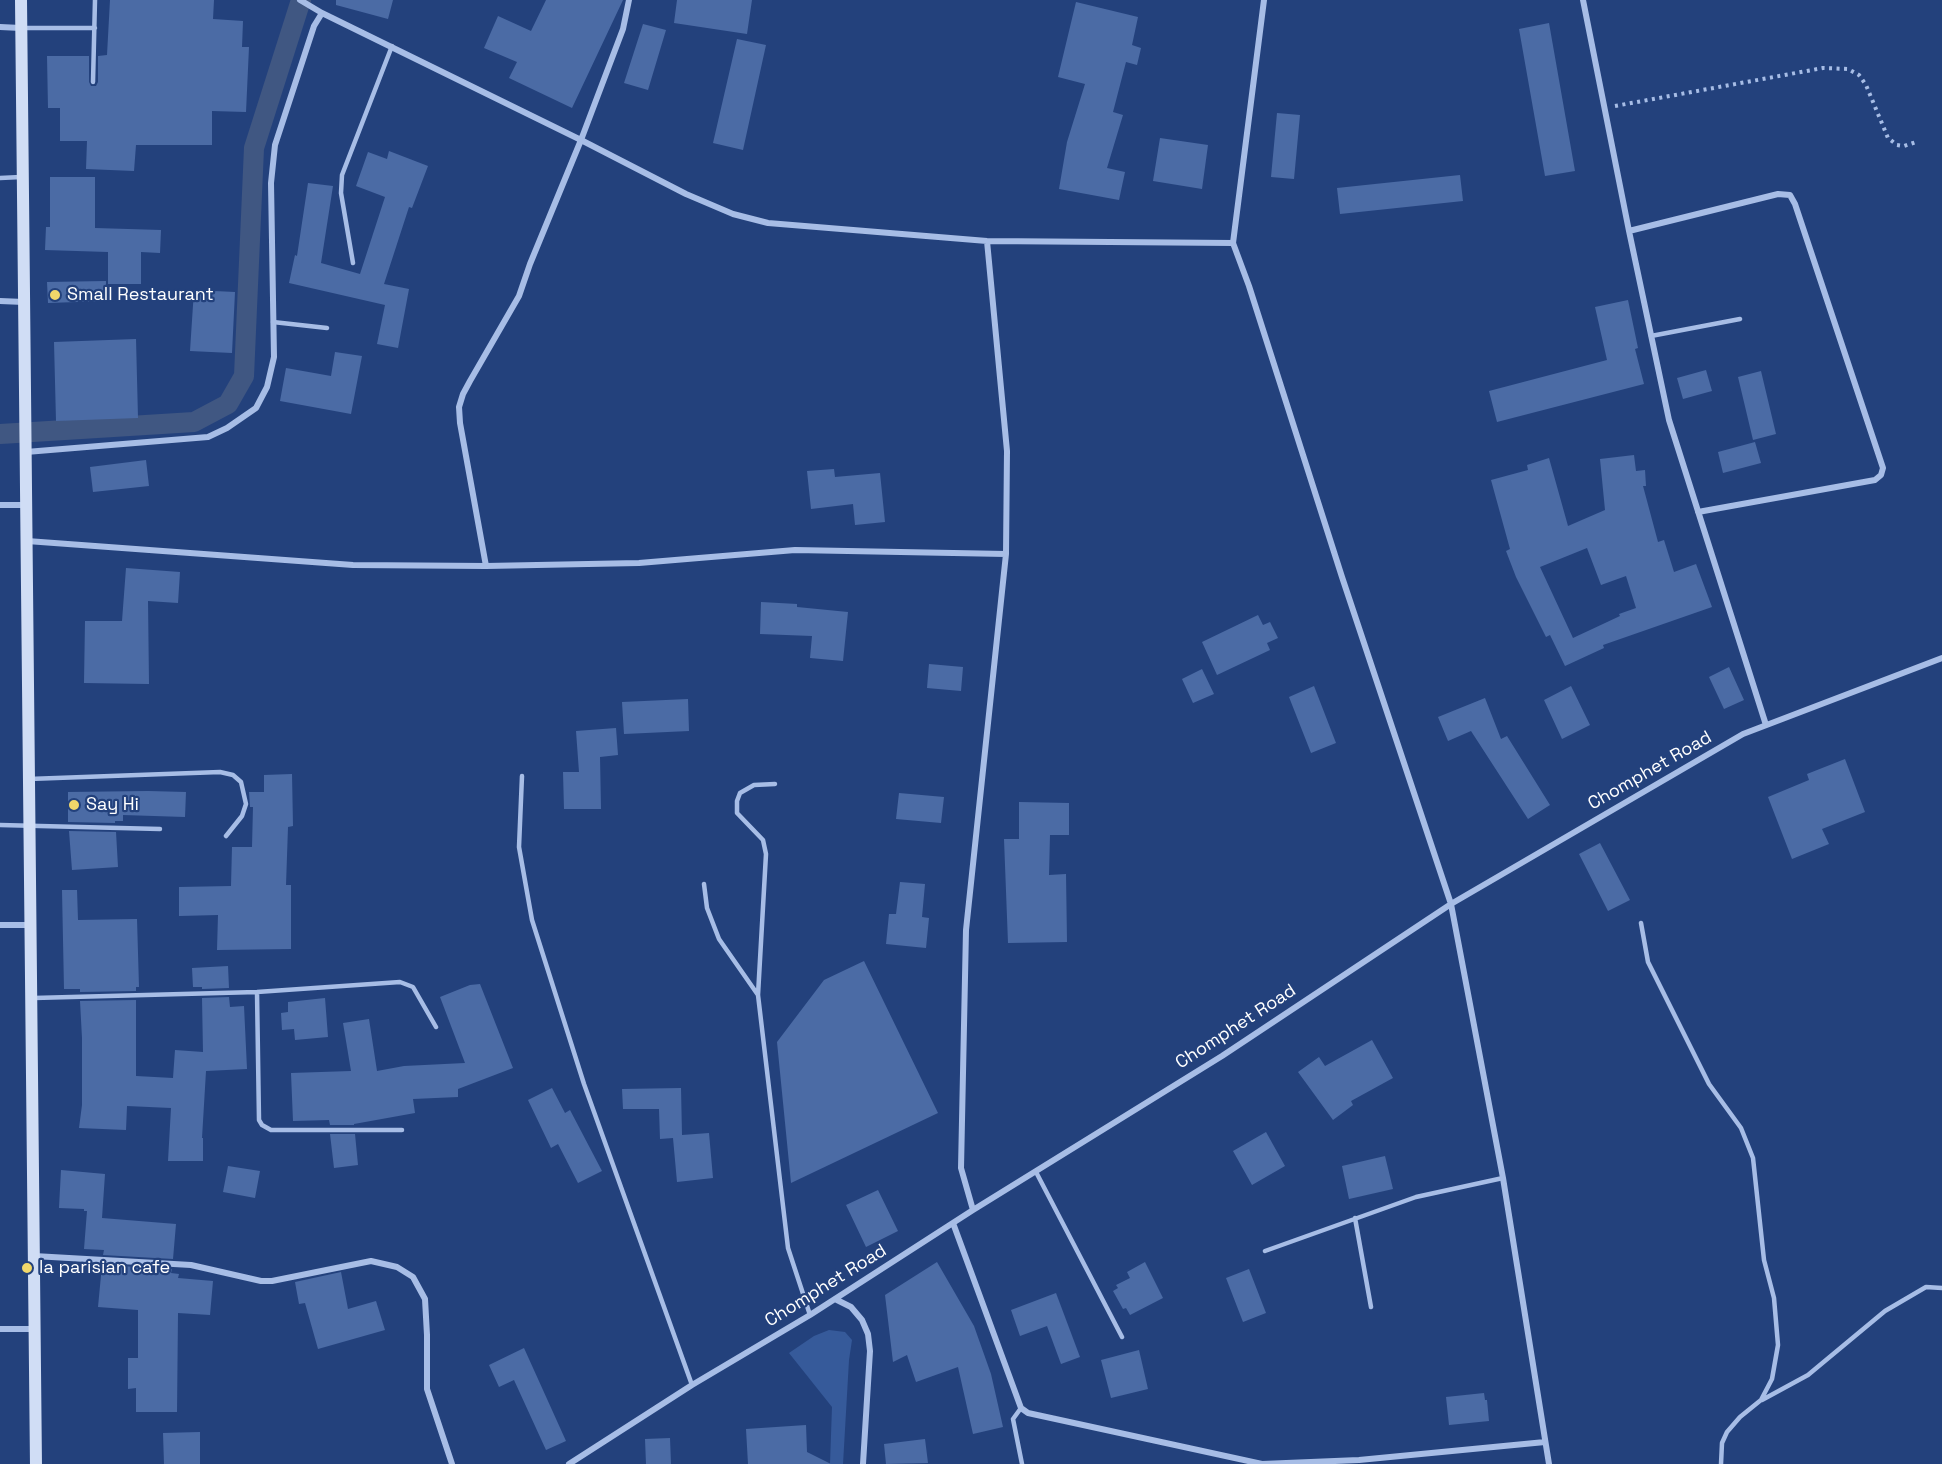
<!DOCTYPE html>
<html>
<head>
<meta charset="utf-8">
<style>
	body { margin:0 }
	canvas { display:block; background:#23417c }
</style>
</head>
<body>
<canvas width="1942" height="1464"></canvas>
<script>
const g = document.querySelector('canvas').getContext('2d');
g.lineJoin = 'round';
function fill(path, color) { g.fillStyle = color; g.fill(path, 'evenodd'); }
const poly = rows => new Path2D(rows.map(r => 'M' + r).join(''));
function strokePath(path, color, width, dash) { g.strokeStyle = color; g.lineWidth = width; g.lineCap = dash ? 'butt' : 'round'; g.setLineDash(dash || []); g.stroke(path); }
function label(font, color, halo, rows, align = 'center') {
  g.font = font + ' "Space Grotesk",sans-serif'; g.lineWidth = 4.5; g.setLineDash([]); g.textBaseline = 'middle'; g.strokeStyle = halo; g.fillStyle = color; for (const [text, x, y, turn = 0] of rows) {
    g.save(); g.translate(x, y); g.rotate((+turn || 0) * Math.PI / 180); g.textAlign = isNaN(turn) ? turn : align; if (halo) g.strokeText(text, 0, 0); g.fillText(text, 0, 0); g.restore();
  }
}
const green = poly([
	[829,1330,845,1332,852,1340,849,1360,843,1464,830,1464,832,1407,789,1353,814,1336]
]);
const canal = poly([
	[0,434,194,422,228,404,244,376,254,148,301,0]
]);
const building = poly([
	[110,0,214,0,213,19,243,21,242,47,249,47,246,112,212,111,212,145,136,145,134,171,86,169,87,141,60,141,60,108,48,108,47,56,89,56,89,82,91,86,96,86,98,82,98,56,107,55],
	[336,0,393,0,388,19,336,5],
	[546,0,623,0,572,108,509,78,517,62,484,48,498,16,531,31],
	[677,0,752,0,747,34,674,23],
	[1076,2,1138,17,1132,45,1141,48,1137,65,1126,62,1113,112,1123,115,1107,168,1125,172,1119,200,1059,189,1067,142,1085,84,1058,77],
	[1549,23,1575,171,1545,176,1519,29],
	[643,24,666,30,648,90,624,83],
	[737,39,766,45,743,150,713,143],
	[1277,113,1300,115,1294,179,1271,177],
	[1160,138,1208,145,1202,189,1153,181],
	[389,151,428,166,412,208,409,207,384,284,409,289,398,348,377,344,385,305,289,283,295,255,297,256,308,183,333,186,321,263,360,274,385,197,356,186,368,152,387,159],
	[1460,175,1463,201,1340,214,1337,188],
	[50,177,95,177,95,228,161,230,160,253,141,252,141,284,108,284,108,252,45,250,46,227,50,227],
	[106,281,106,301,48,303,47,282],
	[194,290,235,292,232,353,190,351],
	[1628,300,1638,348,1635,349,1644,384,1497,422,1489,391,1607,360,1595,307],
	[136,339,138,418,56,421,54,342],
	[335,352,362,356,351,414,280,401,286,368,331,376],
	[1706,370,1712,391,1683,399,1677,378],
	[1761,371,1776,434,1753,440,1738,377],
	[1755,442,1761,463,1723,473,1718,452],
	[1634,455,1636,471,1645,470,1646,486,1643,486,1658,542,1664,540,1674,572,1696,564,1712,607,1603,645,1604,648,1565,666,1550,635,1546,637,1516,577,1506,551,1510,549,1491,480,1528,470,1527,465,1549,458,1568,526,1605,510,1600,459],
	[1587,548,1601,585,1626,576,1636,608,1619,614,1620,616,1573,638,1540,567],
	[146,460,149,486,93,492,90,467],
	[834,469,835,477,880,473,885,522,855,525,853,504,811,509,807,471],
	[126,568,180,572,178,603,148,601,149,684,84,683,85,621,122,621],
	[761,602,797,604,797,607,848,612,843,661,810,658,812,636,760,634],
	[1258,615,1263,625,1270,622,1278,638,1267,643,1270,650,1217,675,1202,642],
	[929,664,963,667,961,691,927,688],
	[1729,667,1744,700,1724,709,1709,677],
	[1202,669,1214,694,1193,703,1182,679],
	[1314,686,1336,743,1311,753,1289,697],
	[1571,686,1590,725,1562,739,1544,700],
	[1485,698,1501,739,1507,736,1550,805,1528,819,1471,731,1448,741,1438,717],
	[688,699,689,731,624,734,622,702],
	[616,728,618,755,600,757,601,809,564,809,563,772,579,772,576,731],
	[1845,759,1865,812,1822,829,1829,844,1792,859,1768,797,1809,780,1807,774],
	[292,774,293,826,288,827,286,885,291,885,291,949,217,950,218,915,179,916,179,887,231,886,232,847,252,847,253,807,250,807,249,792,264,792,264,775],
	[148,791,186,792,185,817,123,815,123,821,115,821,115,823,68,822,68,792],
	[899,793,944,797,941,823,896,819],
	[1019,802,1069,803,1069,835,1050,835,1049,875,1066,874,1067,942,1008,943,1004,839,1019,839],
	[69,831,116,832,118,867,72,870],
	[1600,843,1630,900,1608,911,1579,854],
	[900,882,925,884,922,917,929,918,926,948,886,944,889,914,896,914],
	[62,890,77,890,78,920,137,919,139,987,136,987,136,991,80,992,80,989,64,989],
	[864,961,938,1113,791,1183,777,1042,824,980],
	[228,966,229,988,202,989,202,987,193,987,192,968],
	[480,984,513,1068,458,1089,458,1097,413,1099,415,1113,354,1124,354,1125,330,1125,329,1120,293,1121,291,1073,351,1071,343,1023,369,1019,377,1071,404,1066,465,1063,440,997,470,985],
	[229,997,230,1007,244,1006,247,1069,206,1071,202,1138,203,1138,203,1161,168,1161,171,1108,127,1106,126,1130,79,1128,82,1105,82,1038,80,1001,136,1000,136,1076,173,1078,175,1050,203,1052,202,998],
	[325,998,328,1037,295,1040,294,1029,282,1030,281,1013,288,1012,288,1002],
	[1372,1040,1393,1078,1351,1101,1353,1105,1333,1120,1298,1072,1319,1057,1325,1066],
	[552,1088,565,1113,570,1110,602,1171,578,1183,558,1144,551,1148,528,1100],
	[681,1088,682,1135,709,1133,713,1178,677,1182,673,1138,660,1139,659,1109,623,1109,622,1089],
	[1266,1132,1285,1166,1252,1185,1233,1151],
	[330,1134,355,1134,358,1165,334,1168],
	[1385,1156,1393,1189,1349,1199,1342,1166],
	[228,1166,260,1171,255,1198,223,1192],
	[61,1170,105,1174,102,1218,176,1224,173,1259,103,1255,104,1250,84,1249,87,1211,84,1211,84,1209,59,1208],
	[878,1190,898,1231,866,1247,846,1205],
	[937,1262,974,1326,991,1374,1003,1427,973,1434,958,1367,916,1382,907,1355,893,1362,885,1295],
	[1145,1262,1163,1298,1130,1315,1126,1308,1123,1309,1113,1291,1118,1288,1116,1285,1130,1278,1127,1272],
	[102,1265,172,1269,171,1273,179,1274,178,1278,213,1281,210,1315,178,1313,177,1412,136,1412,136,1388,128,1389,128,1358,138,1358,138,1310,98,1307],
	[1249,1269,1266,1313,1243,1322,1226,1278],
	[341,1272,348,1309,376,1301,385,1330,318,1349,305,1303,299,1304,295,1282],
	[1056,1293,1080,1357,1061,1364,1047,1326,1020,1336,1011,1310],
	[524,1348,566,1441,546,1450,514,1380,499,1387,489,1365],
	[1139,1350,1148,1389,1111,1398,1101,1360],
	[1484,1393,1485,1400,1487,1400,1489,1421,1449,1425,1446,1397],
	[806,1425,807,1452,831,1464,748,1464,746,1429],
	[200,1432,200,1464,164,1464,163,1433],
	[670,1438,671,1464,646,1464,645,1439],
	[925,1439,928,1463,886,1464,884,1444]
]);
const path = poly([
	[1615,106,1823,68,1848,69,1859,75,1866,85,1888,138,1897,145,1904,146,1916,142]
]);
const lane = poly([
	[24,28,95,28],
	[93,82,95,0],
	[0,178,21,177],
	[353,263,341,193,342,175,392,46],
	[273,322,327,328],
	[1651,336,1740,319],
	[522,776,519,847,532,920,584,1084,692,1385],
	[29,779,220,772,233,775,241,782,246,804,242,816,226,836],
	[775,784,754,785,740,793,737,801,737,813,763,840,766,854,758,995,788,1248,810,1315],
	[0,825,160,829],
	[704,884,707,908,719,939,758,995],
	[1641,923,1648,962,1709,1084,1741,1128,1753,1158,1764,1260,1774,1298,1778,1345,1772,1379,1761,1400,1740,1417,1727,1432,1722,1443,1721,1464],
	[257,992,259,1120,262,1125,271,1130,402,1130],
	[34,998,257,992,400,982,413,987,436,1027],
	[1036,1172,1122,1337],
	[1355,1218,1371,1307],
	[1265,1251,1416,1197,1503,1178],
	[1762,1400,1808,1375,1885,1311,1926,1287,1942,1288],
	[1021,1408,1013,1419,1022,1464]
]);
const street = poly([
	[300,0,322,13,581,140,686,194,733,214,768,223,987,241,1233,243],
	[1264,0,1233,243,1249,286,1342,577,1451,904,1503,1178,1549,1464],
	[1583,0,1629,231,1669,420,1766,725],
	[0,27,21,28],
	[1629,231,1778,194,1790,195,1795,204,1883,468,1881,475,1875,480,1698,512],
	[0,301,24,302],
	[26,452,208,437,227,428,256,408,267,387,274,357,271,183,275,145,314,26,322,13],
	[0,505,26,505],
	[27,541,353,565,486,566,639,563,795,550,1006,554],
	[486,566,460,423,459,407,463,394,470,381,519,296,530,264,581,140,623,29,629,0],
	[0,925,30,925],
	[973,1210,961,1168,966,930,1006,554,1007,451,987,241],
	[953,1223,1021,1408,1028,1413,1262,1464],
	[34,1256,191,1265,261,1281,272,1281,371,1261,397,1267,413,1277,425,1299,427,1335,427,1389,452,1464],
	[835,1299,851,1307,862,1320,868,1334,870,1351,863,1464],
	[0,1329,33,1329],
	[569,1464,692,1385,810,1315,973,1210,1222,1056,1451,904,1743,734,1942,658],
	[1262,1464,1359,1460,1545,1442]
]);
const secondary = poly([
	[21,0,36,1464]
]);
const markers = [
	[55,295,6,"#f1d76a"],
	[74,805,6,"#f1d76a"],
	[27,1268,6,"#f1d76a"]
];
const poiNames = [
	["Small Restaurant",67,295],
	["Say Hi",86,805],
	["la parisian cafe",39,1268]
];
const streetNames = [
	["Chomphet Road",1650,771,-30],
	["Chomphet Road",1236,1027,-33],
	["Chomphet Road",826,1286,-32]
];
fill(green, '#365a9a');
strokePath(canal, '#405782', 20);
fill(building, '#4b6ba5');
strokePath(path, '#a7bde6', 4, [3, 4.5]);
strokePath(lane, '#a7bde6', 4.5);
strokePath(street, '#a7bde6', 6);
strokePath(secondary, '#d0ddf5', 12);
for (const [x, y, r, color] of markers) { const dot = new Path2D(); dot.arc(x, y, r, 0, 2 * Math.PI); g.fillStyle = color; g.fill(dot); strokePath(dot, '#23417c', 2); }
label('18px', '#fff', '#23417c', poiNames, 'left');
label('18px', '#fff', '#23417c', streetNames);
</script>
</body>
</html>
